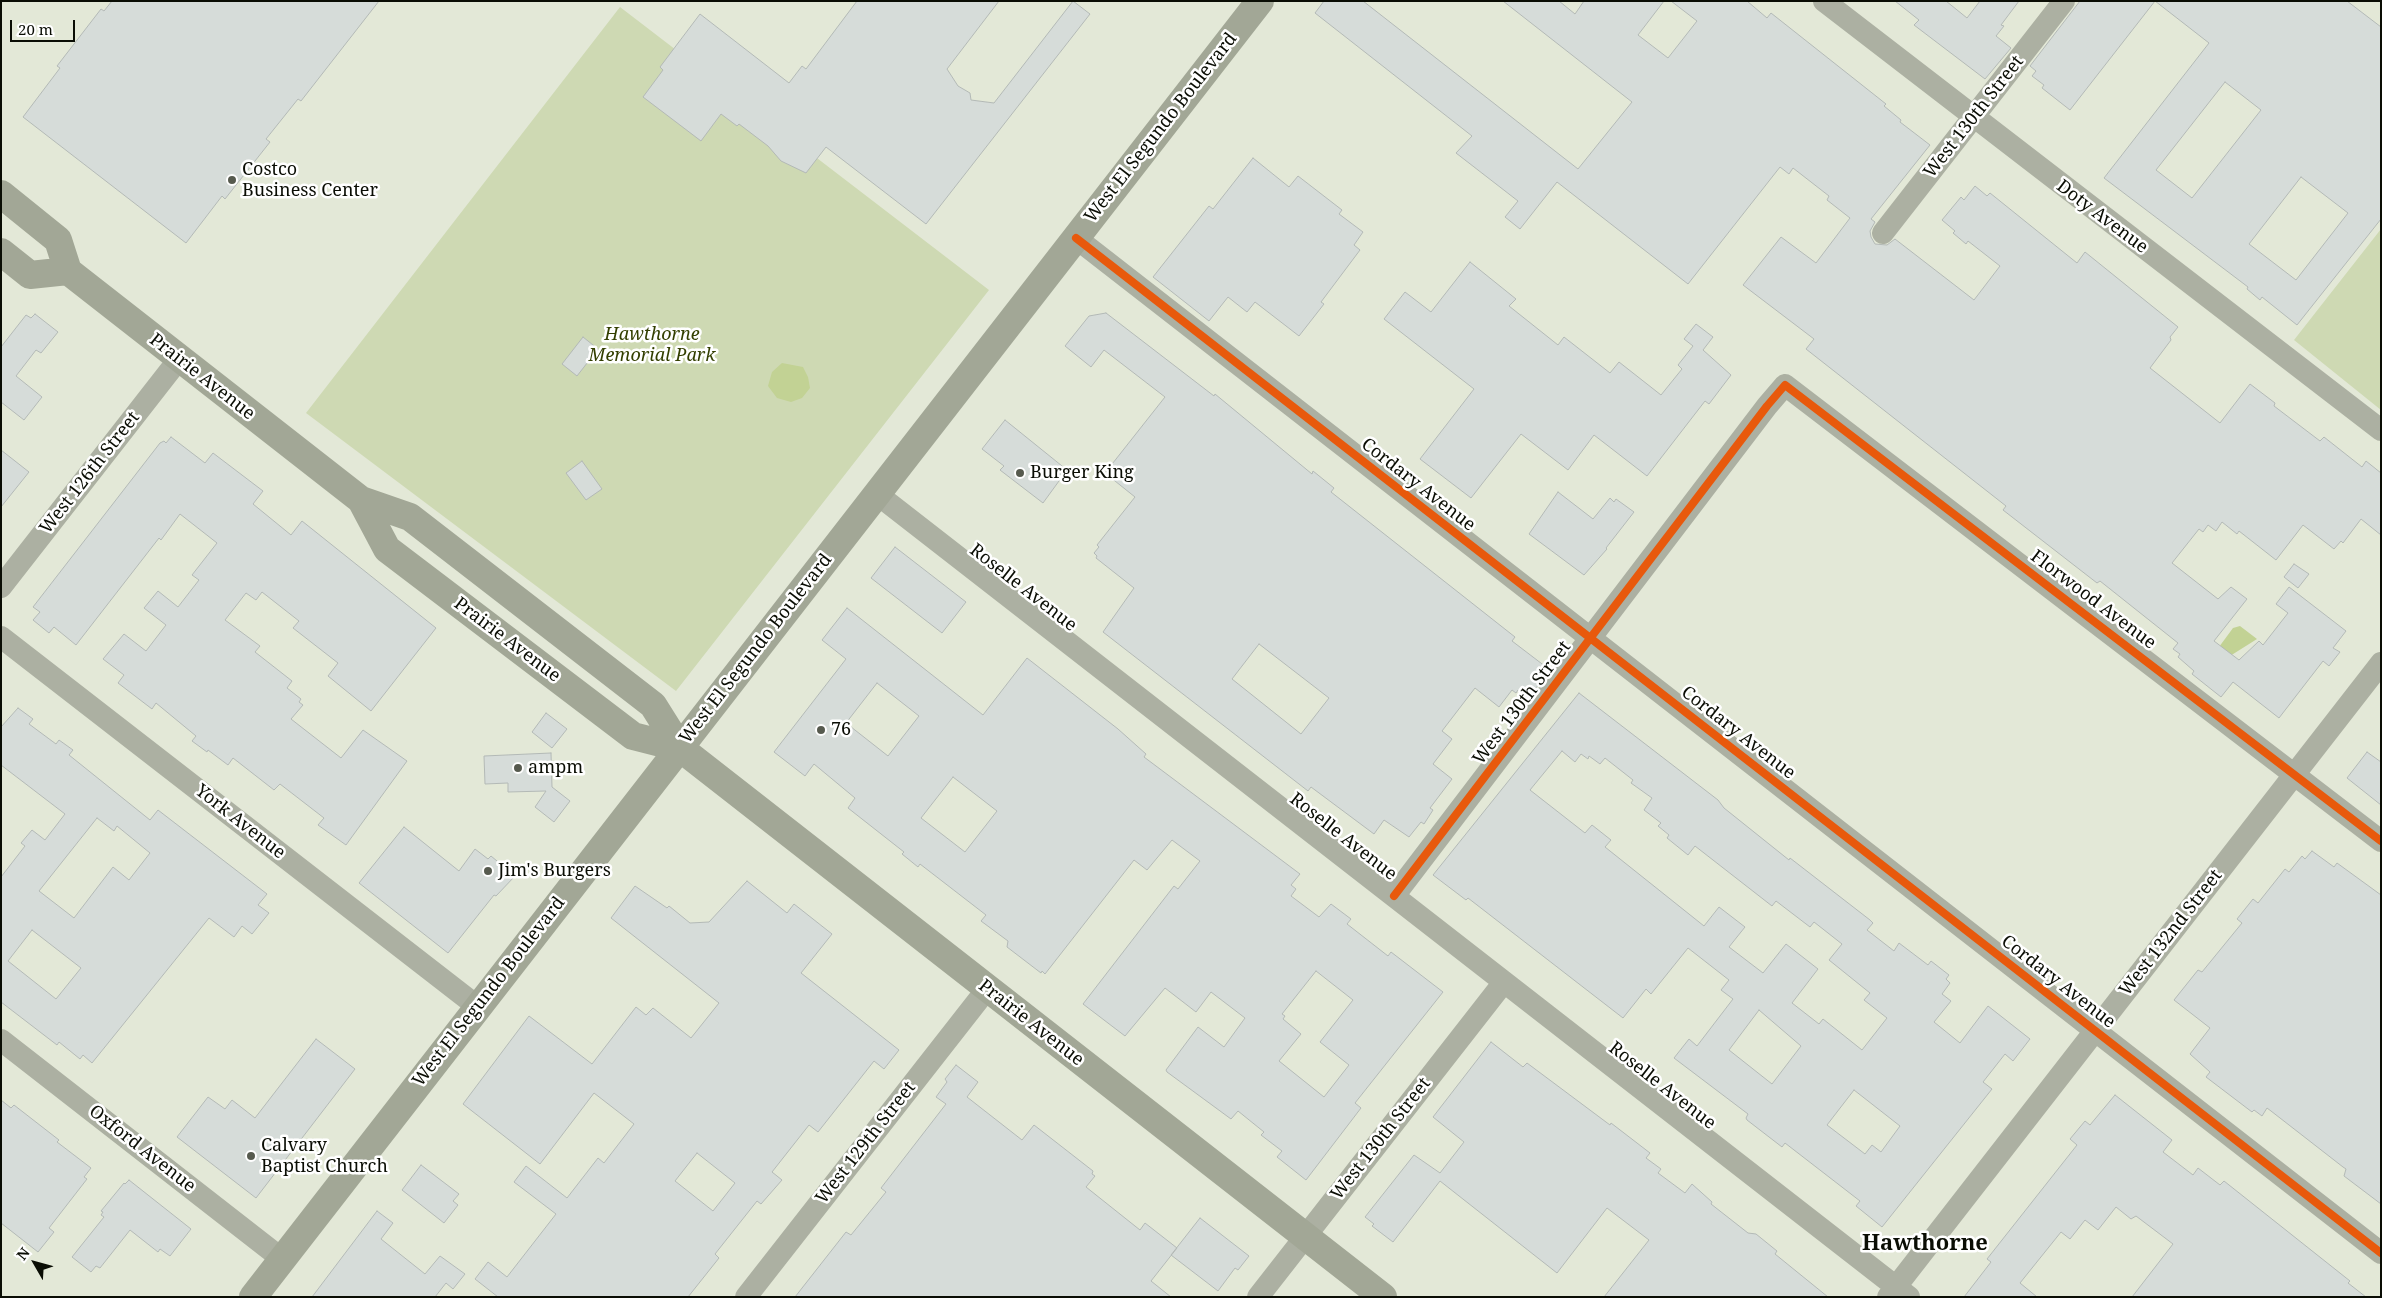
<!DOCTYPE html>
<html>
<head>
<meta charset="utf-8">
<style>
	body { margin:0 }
	#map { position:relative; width:2382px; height:1298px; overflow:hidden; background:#e3e8d7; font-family:"Noto Serif",serif }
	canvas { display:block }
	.frame { position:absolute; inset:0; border:2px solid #0a0d04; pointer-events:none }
	.north { position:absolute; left:10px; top:1238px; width:50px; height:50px; -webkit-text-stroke:4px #fff; paint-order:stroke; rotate:308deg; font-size:14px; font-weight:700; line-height:20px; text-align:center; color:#0a0d04 }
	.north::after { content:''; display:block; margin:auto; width:18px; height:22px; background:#0a0d04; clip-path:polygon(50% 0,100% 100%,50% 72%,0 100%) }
	.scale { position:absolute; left:10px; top:20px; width:65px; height:22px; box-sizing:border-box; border:2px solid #0a0d04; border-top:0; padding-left:6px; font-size:15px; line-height:18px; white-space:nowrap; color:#0a0d04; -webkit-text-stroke:4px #fff; paint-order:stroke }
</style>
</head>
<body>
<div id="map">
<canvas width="2382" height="1298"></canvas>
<div class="frame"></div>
<div class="north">N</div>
<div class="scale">20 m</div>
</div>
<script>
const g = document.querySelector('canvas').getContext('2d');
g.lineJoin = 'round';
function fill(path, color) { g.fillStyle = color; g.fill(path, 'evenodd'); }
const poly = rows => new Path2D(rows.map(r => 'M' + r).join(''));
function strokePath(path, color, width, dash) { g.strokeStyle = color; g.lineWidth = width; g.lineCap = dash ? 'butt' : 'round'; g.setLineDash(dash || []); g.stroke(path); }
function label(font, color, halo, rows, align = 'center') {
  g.font = font + ' "Noto Serif",serif'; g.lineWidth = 5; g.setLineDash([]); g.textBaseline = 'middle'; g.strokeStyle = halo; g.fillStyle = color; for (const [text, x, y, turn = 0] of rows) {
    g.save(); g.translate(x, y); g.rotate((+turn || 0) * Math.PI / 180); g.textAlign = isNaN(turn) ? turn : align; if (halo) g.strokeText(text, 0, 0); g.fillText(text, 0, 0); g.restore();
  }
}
const green = poly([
	[620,7,989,290,676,691,306,413],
	[2381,229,2381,410,2294,340]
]);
const water = poly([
	[782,363,803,367,808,377,810,388,802,398,791,402,777,398,768,386,772,372],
	[2240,626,2257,639,2230,656,2219,647,2233,628]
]);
const building = poly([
	[112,1,379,1,301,101,298,99,266,139,270,142,225,199,222,196,186,243,23,117,60,68,57,66,101,9,104,11,112,1],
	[857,1,999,1,947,69,958,86,970,93,971,100,994,103,1073,1,1090,14,926,224,826,147,806,173,781,161,768,146,739,124,737,126,721,114,701,141,643,97,663,70,660,67,700,14,789,83,802,66,806,69,857,1],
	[1324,1,1363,1,1578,169,1632,102,1503,1,1559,1,1575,14,1584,1,1664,1,1638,35,1668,58,1697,21,1671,1,1747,1,1767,18,1771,13,1886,104,1884,106,1901,120,1900,122,1930,145,1871,219,1875,222,1870,231,1871,237,1875,244,1887,245,1895,239,1974,300,2000,266,1968,241,1966,244,1953,233,1955,231,1942,220,1961,197,1964,200,1975,186,1987,196,1990,193,2077,263,2085,252,2178,327,2170,337,2171,340,2150,368,2220,423,2250,384,2275,403,2274,406,2320,441,2324,437,2362,467,2366,461,2381,473,2381,535,2361,519,2343,543,2341,541,2334,549,2303,525,2276,560,2239,531,2237,534,2222,522,2216,531,2208,525,2203,532,2199,529,2172,563,2218,599,2231,587,2247,599,2214,641,2239,660,2259,641,2263,645,2288,613,2276,604,2289,587,2346,631,2333,648,2340,652,2329,666,2323,661,2279,718,2233,682,2221,697,2192,674,2194,671,2178,657,2180,654,2173,649,2178,643,2100,581,2097,583,2003,510,2006,506,1806,349,1814,339,1743,285,1781,237,1816,263,1850,218,1827,200,1829,196,1793,168,1789,174,1780,167,1688,284,1557,182,1520,229,1505,217,1518,201,1456,153,1472,136,1315,13,1324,1],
	[1895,1,1946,1,1967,18,1980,1,2019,1,2001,25,2004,26,1996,36,2011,48,1985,79,1914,25,1919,20,1895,1],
	[2080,1,2155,1,2070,110,2042,88,2044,85,2032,76,2036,71,2030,66,2080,1],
	[2155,1,2347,1,2381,27,2381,219,2297,325,2262,297,2260,300,2247,289,2248,287,2104,178,2209,43,2155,1],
	[2225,82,2261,110,2192,198,2156,170,2225,82],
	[2301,177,2348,213,2296,280,2249,244,2301,177],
	[1253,158,1289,187,1298,176,1342,210,1339,214,1363,232,1354,245,1360,250,1321,302,1324,304,1299,336,1255,302,1247,312,1228,297,1209,321,1153,277,1209,206,1213,209,1253,158],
	[1470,262,1516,299,1509,306,1558,345,1564,337,1610,373,1619,362,1661,395,1682,369,1678,365,1693,346,1684,339,1696,324,1713,337,1703,350,1731,375,1709,404,1705,401,1647,476,1594,435,1568,470,1521,434,1471,498,1420,459,1474,389,1384,319,1405,292,1431,312,1470,262],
	[1106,313,1214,396,1215,394,1312,474,1313,471,1334,488,1331,492,1515,637,1512,641,1550,670,1528,698,1518,690,1516,693,1512,690,1499,707,1475,688,1442,731,1452,739,1433,764,1452,779,1430,808,1433,810,1424,824,1421,822,1409,837,1384,820,1374,834,1311,787,1308,791,1103,632,1134,588,1096,558,1097,556,1094,553,1099,547,1097,545,1135,497,1105,473,1165,397,1104,350,1091,367,1065,346,1089,316,1106,313],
	[1259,644,1329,698,1301,734,1232,679,1259,644],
	[35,314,58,332,41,353,36,350,16,376,42,397,24,420,1,402,1,347,26,315,31,318,35,314],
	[583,337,598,349,577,376,562,364,583,337],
	[1005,420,1067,470,1043,503,1000,470,1004,466,982,449,1005,420],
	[171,437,205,463,213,453,263,491,253,504,291,535,302,521,436,628,371,711,328,676,338,663,293,628,299,621,262,592,256,600,246,593,225,620,260,646,255,652,292,681,287,688,301,699,299,702,303,705,291,719,341,758,363,730,407,761,346,845,318,825,324,818,280,784,274,790,233,758,228,765,208,750,207,752,192,741,196,736,156,703,152,709,118,683,124,675,103,659,124,634,146,651,166,625,144,608,158,591,178,607,199,580,192,575,217,543,180,514,161,540,159,538,76,645,54,627,49,633,33,620,40,612,33,607,160,443,164,441,166,443,171,437],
	[1,450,29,472,1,507,1,450],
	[582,461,602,489,586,500,566,473,582,461],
	[1558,492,1593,519,1610,498,1614,502,1616,499,1634,512,1606,548,1607,549,1584,575,1529,534,1558,492],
	[895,547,966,602,942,633,871,578,895,547],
	[2294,564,2309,574,2298,588,2284,577,2294,564],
	[847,608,983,715,1027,658,1118,729,1146,754,1144,757,1300,874,1291,885,1296,889,1291,896,1319,917,1331,904,1351,919,1347,924,1388,956,1391,952,1443,992,1355,1103,1361,1108,1306,1180,1277,1157,1282,1151,1261,1135,1264,1132,1238,1111,1231,1119,1167,1072,1166,1070,1198,1027,1224,1047,1245,1018,1211,992,1196,1012,1165,988,1125,1036,1083,1004,1174,886,1178,889,1200,861,1172,840,1147,870,1134,860,1045,974,1042,971,1041,973,1007,947,1008,941,981,921,986,915,920,864,918,867,902,854,904,852,848,808,855,798,814,764,805,776,774,752,846,659,822,640,847,608],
	[877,683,919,716,888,756,846,723,877,683],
	[953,777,997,811,965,852,921,818,953,777],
	[1316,971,1353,1000,1320,1042,1349,1065,1324,1097,1279,1061,1301,1034,1283,1019,1285,1016,1282,1014,1316,971],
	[1579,693,1718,800,1724,808,1789,860,1790,858,1870,920,1873,923,1867,930,1894,951,1899,943,1928,965,1931,961,1949,975,1946,979,1950,983,1942,994,1951,1001,1934,1022,1960,1043,1988,1006,2030,1039,2013,1061,2005,1054,1983,1082,1992,1089,1882,1227,1856,1206,1860,1201,1785,1143,1782,1147,1747,1120,1746,1118,1748,1114,1674,1058,1689,1039,1697,1046,1733,999,1721,990,1729,980,1688,948,1651,994,1646,989,1623,1018,1468,898,1466,900,1433,875,1579,693],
	[1562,751,1575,762,1581,754,1588,759,1589,756,1600,764,1605,758,1633,780,1631,783,1652,798,1644,810,1661,823,1658,826,1669,835,1667,838,1688,855,1695,846,1772,906,1776,901,1810,927,1814,922,1842,944,1829,960,1870,993,1864,1000,1887,1018,1862,1050,1823,1019,1819,1024,1792,1003,1818,969,1786,944,1763,973,1729,947,1745,927,1719,907,1704,926,1605,847,1611,840,1592,825,1585,833,1530,790,1562,751],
	[1759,1010,1801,1046,1772,1084,1729,1050,1759,1010],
	[1854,1090,1900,1126,1881,1152,1872,1145,1865,1154,1827,1125,1854,1090],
	[18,708,33,719,29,724,56,744,59,740,73,750,69,755,150,820,158,810,267,894,258,905,269,913,252,934,242,926,234,937,209,918,92,1063,83,1055,80,1059,59,1042,57,1045,1,1002,1,877,25,846,21,843,32,830,45,840,65,814,1,765,1,727,18,708],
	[97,818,114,831,117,826,150,853,129,880,113,867,74,918,39,891,97,818],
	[32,930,81,968,56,999,8,961,32,930],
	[546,713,567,729,552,748,532,732,546,713],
	[2367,752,2381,762,2381,805,2347,778,2367,752],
	[551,753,552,787,570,801,554,822,535,807,546,791,508,792,508,783,485,784,484,756,551,753],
	[404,827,459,871,475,849,488,859,491,856,515,876,496,896,494,895,448,953,359,883,404,827],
	[2312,851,2334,867,2337,863,2381,895,2381,1204,2344,1176,2346,1169,2343,1167,2271,1111,2267,1108,2262,1116,2254,1110,2252,1112,2206,1077,2210,1072,2190,1054,2210,1028,2174,1000,2198,970,2202,972,2242,923,2237,919,2253,899,2258,903,2285,869,2289,872,2302,856,2305,859,2312,851],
	[747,881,787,913,794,904,832,934,801,973,899,1050,884,1069,874,1061,818,1132,809,1125,772,1172,782,1180,761,1204,757,1201,715,1254,719,1258,688,1297,498,1297,475,1279,488,1262,507,1277,556,1214,514,1182,526,1166,567,1198,598,1158,604,1163,634,1124,594,1093,540,1164,463,1104,529,1016,592,1064,636,1007,646,1015,653,1008,691,1038,719,1003,611,918,635,886,667,908,669,906,690,923,709,922,747,881],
	[697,1153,735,1183,713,1211,675,1181,697,1153],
	[316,1039,355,1069,256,1198,177,1137,208,1097,225,1109,232,1100,255,1118,316,1039],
	[1491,1042,1523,1067,1527,1063,1610,1125,1611,1123,1650,1153,1646,1158,1661,1169,1658,1173,1685,1193,1692,1184,1712,1202,1711,1204,1748,1233,1756,1234,1777,1251,1775,1254,1828,1297,1604,1297,1649,1240,1607,1208,1557,1273,1440,1181,1393,1242,1372,1226,1374,1224,1365,1217,1414,1155,1440,1173,1464,1142,1433,1117,1491,1042],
	[956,1065,978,1082,967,1097,1022,1140,1034,1125,1093,1171,1092,1174,1095,1176,1086,1187,1140,1230,1145,1223,1177,1248,1151,1281,1171,1297,795,1297,846,1232,851,1235,886,1192,881,1188,946,1104,936,1097,947,1082,945,1079,956,1065],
	[2115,1095,2172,1140,2163,1152,2193,1175,2198,1168,2220,1185,2224,1181,2350,1281,2348,1283,2366,1297,2132,1297,2173,1244,2136,1216,2131,1219,2116,1207,2098,1230,2085,1220,2070,1239,2061,1232,2020,1283,2037,1297,1964,1297,1991,1262,1987,1259,2077,1145,2070,1139,2085,1121,2090,1125,2115,1095],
	[1,1100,11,1108,14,1105,59,1140,57,1142,91,1168,84,1177,87,1179,49,1228,54,1232,38,1252,1,1223,1,1100],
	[421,1165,459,1194,453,1201,458,1205,444,1223,402,1190,421,1165],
	[129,1180,191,1229,170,1256,160,1249,158,1252,130,1230,100,1268,96,1266,91,1272,72,1257,104,1217,101,1215,103,1212,101,1211,124,1183,125,1184,129,1180],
	[377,1211,393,1223,381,1239,425,1274,440,1256,465,1274,453,1289,446,1283,435,1297,312,1297,377,1211],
	[1200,1218,1249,1256,1238,1270,1235,1268,1218,1291,1171,1255,1200,1218]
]);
const minor = poly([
	[1824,1,2381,430],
	[1883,233,2064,1],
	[1076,238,2381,1253],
	[877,494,1909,1297],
	[1,587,179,359],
	[1,637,478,1007],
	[1394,896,1767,406,1785,385,2381,841],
	[1,1040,282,1259],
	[746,1297,987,989],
	[1258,1297,1504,982],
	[1888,1297,2381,663]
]);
const major = poly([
	[1,194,58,240,68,271,361,500,410,517,653,705,680,748,1383,1297],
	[1,252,30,275,68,271],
	[361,500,387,549,633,736,680,748],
	[253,1297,1260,1]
]);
const cycleway = poly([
	[1076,238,2381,1253],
	[1394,896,1767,406,1785,385,2381,841]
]);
const markers = [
	[232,180,5,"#565a4e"],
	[1020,473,5,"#565a4e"],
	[821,730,5,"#565a4e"],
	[518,768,5,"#565a4e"],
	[488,871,5,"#565a4e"],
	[251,1156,5,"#565a4e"]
];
const streetNames = [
	["West 130th Street",1974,117,-52],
	["West El Segundo Boulevard",1161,128,-52],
	["Doty Avenue",2102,217,37],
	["Prairie Avenue",202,377,38],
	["West 126th Street",90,473,-52],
	["Cordary Avenue",1418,485,38],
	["Roselle Avenue",1023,588,38],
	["Florwood Avenue",2093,600,37],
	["Prairie Avenue",507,640,37],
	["West El Segundo Boulevard",756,649,-52],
	["West 130th Street",1522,703,-53],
	["Cordary Avenue",1738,733,38],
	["York Avenue",240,822,38],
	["Roselle Avenue",1343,837,38],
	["West 132nd Street",2171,933,-52],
	["Cordary Avenue",2058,982,38],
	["West El Segundo Boulevard",489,992,-52],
	["Prairie Avenue",1031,1023,38],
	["Roselle Avenue",1662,1086,38],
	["West 130th Street",1381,1139,-52],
	["West 129th Street",866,1143,-52],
	["Oxford Avenue",142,1149,38]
];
const poiNames = [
	["Costco",242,170],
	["Business Center",242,191],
	["Burger King",1030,473],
	["76",831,730],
	["ampm",528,768],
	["Jim's Burgers",498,871],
	["Calvary",261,1146],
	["Baptist Church",261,1167]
];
const parkNames = [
	["Hawthorne",652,335],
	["Memorial Park",652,356]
];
const districtNames = [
	["Hawthorne",1925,1244]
];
fill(green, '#ced9b3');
fill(water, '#c2d294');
fill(building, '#d6dcd9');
strokePath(building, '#b3b9b6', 1);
strokePath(minor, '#acb0a2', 22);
strokePath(major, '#a2a796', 28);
strokePath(cycleway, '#e8590c', 8);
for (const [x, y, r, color] of markers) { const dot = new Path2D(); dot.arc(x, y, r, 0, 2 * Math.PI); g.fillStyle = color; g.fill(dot); strokePath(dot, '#fff', 2); }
label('18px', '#0a0d04', '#fff', streetNames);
label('18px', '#0a0d04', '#fff', poiNames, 'left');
label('italic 18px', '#333f00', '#fff', parkNames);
label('bold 22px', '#0a0d04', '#fff', districtNames);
</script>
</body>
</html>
